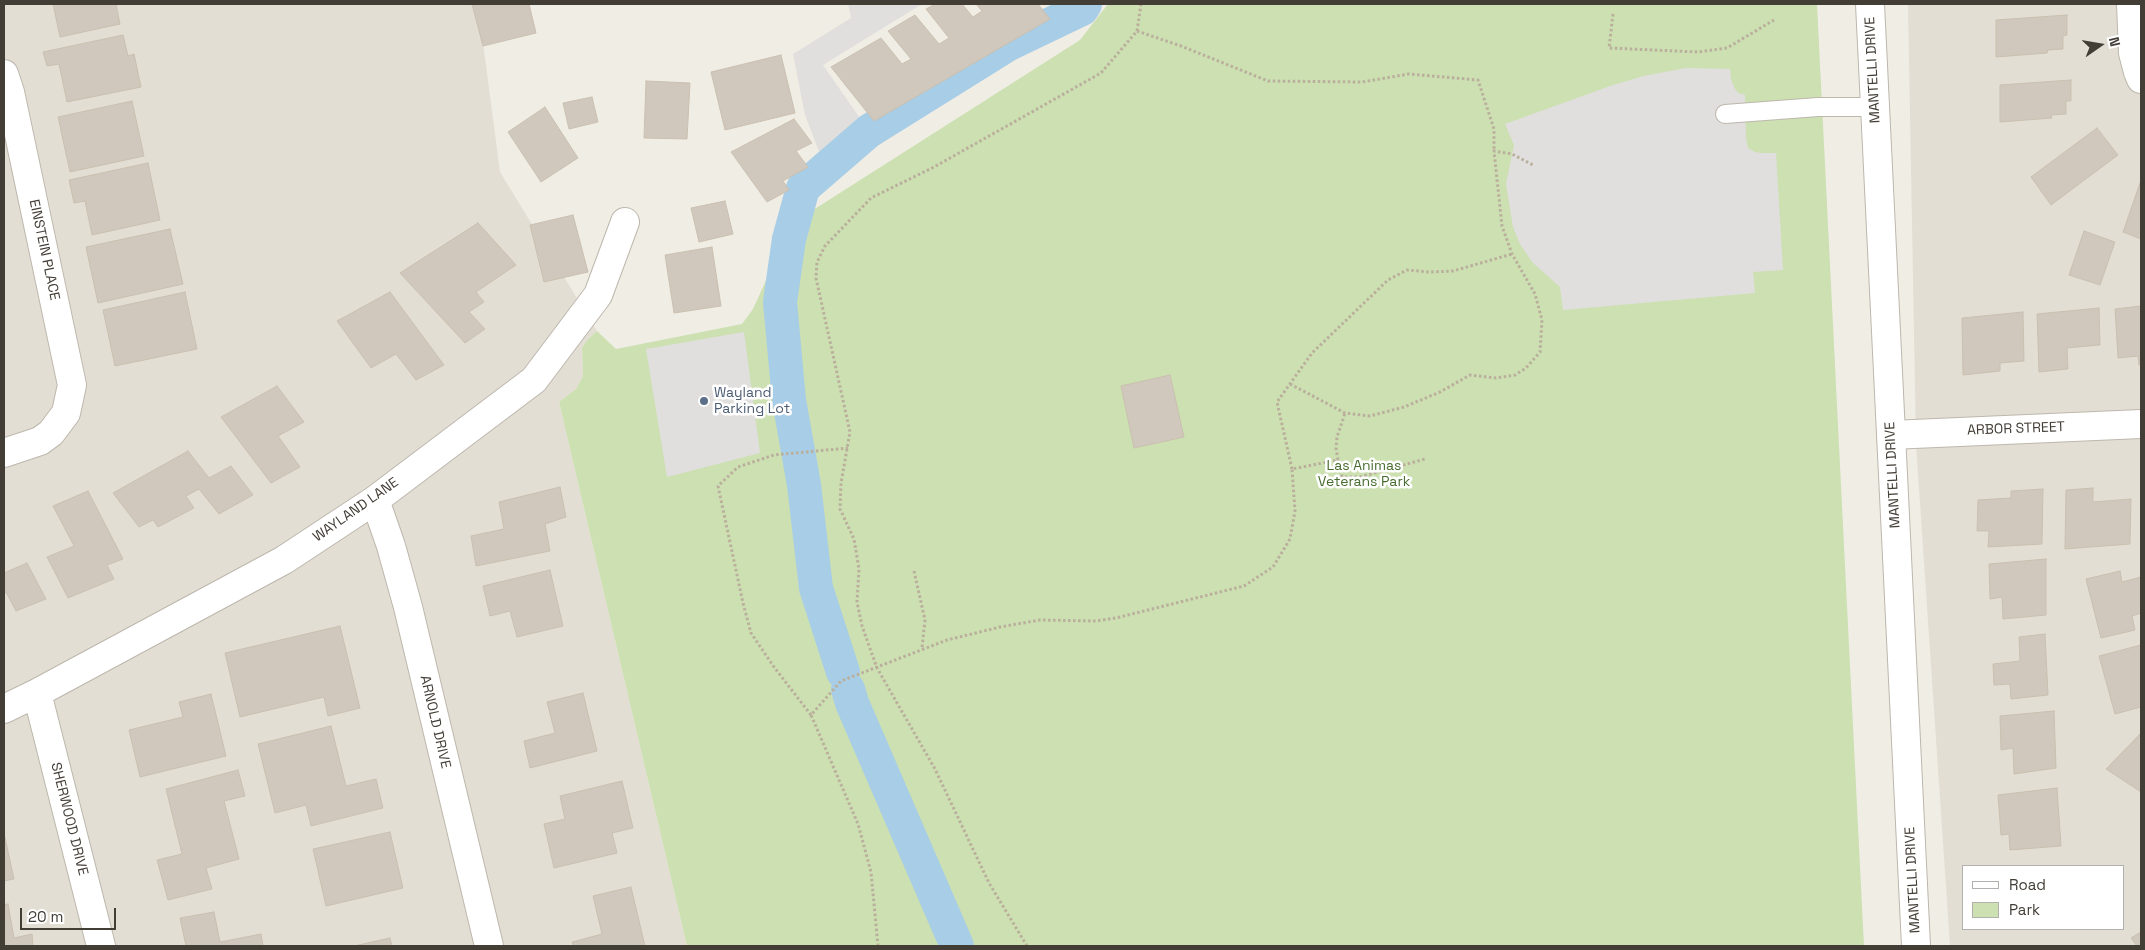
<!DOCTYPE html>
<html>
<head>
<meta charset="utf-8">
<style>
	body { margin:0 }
	#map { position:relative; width:2145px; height:950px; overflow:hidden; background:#f0ede5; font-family:"Space Grotesk",sans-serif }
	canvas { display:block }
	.frame { position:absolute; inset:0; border:5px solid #423d35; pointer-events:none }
	.legend { position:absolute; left:1962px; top:865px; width:162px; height:65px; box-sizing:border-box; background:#fff; border:1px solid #b3b1ae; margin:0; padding:6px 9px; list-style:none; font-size:15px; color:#423d35 }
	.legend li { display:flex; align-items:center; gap:10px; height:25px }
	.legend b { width:25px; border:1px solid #b3b1ae }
	.north { position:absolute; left:2075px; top:20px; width:50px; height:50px; -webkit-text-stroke:4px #fff; paint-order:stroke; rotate:77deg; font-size:14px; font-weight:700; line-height:20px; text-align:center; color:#423d35 }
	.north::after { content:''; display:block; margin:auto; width:18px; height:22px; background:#423d35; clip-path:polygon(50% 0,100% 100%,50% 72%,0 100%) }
	.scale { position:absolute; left:20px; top:908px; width:96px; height:22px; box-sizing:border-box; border:2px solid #423d35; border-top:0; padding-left:6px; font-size:15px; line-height:18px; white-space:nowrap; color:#423d35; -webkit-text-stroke:4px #fff; paint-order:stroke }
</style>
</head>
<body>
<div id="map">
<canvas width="2145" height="950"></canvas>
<div class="frame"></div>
<ul class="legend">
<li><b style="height:6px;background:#fff"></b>Road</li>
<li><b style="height:14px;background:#cce0b2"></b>Park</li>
</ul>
<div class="north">N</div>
<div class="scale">20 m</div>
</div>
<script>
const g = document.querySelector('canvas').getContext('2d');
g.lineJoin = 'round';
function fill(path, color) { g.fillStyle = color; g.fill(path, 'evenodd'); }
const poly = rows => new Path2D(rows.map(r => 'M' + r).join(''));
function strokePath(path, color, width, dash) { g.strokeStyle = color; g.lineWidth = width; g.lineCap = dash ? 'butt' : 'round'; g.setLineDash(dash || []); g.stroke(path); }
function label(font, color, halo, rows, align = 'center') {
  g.font = font + ' "Space Grotesk",sans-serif'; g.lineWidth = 5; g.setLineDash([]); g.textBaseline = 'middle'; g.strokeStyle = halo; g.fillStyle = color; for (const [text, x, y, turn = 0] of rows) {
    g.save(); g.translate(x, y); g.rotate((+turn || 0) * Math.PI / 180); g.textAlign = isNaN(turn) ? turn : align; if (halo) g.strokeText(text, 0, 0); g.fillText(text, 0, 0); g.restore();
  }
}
const residential = poly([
	[4,4,478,4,500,172,597,331,587,340,582,348,583,376,576,389,559,402,687,946,4,946],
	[1908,4,2141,4,2141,946,1950,946,1916,444],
	[1964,866,2124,866,2124,929,1964,929]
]);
const green = poly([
	[1108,4,1817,4,1864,946,687,946,559,402,576,389,583,376,582,348,587,340,597,331,616,349,742,324,753,309,780,250,810,212,1080,40]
]);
const parking = poly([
	[848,4,922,4,823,65,869,131,840,154,821,157,805,115,793,54,851,18],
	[1686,68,1730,69,1731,79,1734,87,1738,93,1745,95,1746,138,1748,148,1755,152,1761,153,1776,153,1783,270,1753,272,1755,293,1563,310,1560,287,1532,262,1520,244,1513,227,1506,184,1514,145,1505,124,1613,85,1644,76],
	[744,332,760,453,667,477,646,349]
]);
const canal = poly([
	[843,672,816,588,804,485,789,400,780,302,789,239,803,188,869,131,1007,45,1082,9,1085,4],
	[848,689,852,703,957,946]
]);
const building = poly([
	[53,4,116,4,120,24,60,37,53,4],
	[472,4,529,4,536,33,483,46,472,4],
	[935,4,962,4,973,17,982,11,976,4,1038,4,1050,19,874,121,831,67,881,38,902,64,911,59,888,31,915,15,939,44,949,38,926,9,935,4],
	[2067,15,2067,35,2063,36,2063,49,2048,50,2047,53,1996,57,1996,20,2067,15],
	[123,35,128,56,134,54,141,87,67,102,59,64,47,66,43,52,123,35],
	[781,55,795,113,725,130,711,72,781,55],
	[2071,80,2071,101,2066,101,2066,114,2051,115,2052,118,2000,122,2000,85,2071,80],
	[646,81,690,83,687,139,644,138,646,81],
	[592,97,598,122,569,129,563,103,592,97],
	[132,101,144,156,70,172,58,117,132,101],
	[545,107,578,158,541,182,508,132,545,107],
	[794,119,812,143,796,151,808,167,783,181,789,190,767,202,731,152,794,119],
	[2097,128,2118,155,2051,205,2031,177,2097,128],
	[148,163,160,220,92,235,85,201,74,203,69,180,148,163],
	[2141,180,2141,239,2123,232,2141,180],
	[725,201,733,234,699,242,691,208,725,201],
	[573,215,588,272,544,282,530,225,573,215],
	[478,223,516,265,476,292,484,302,469,312,485,329,465,343,400,273,478,223],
	[170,229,183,284,98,303,86,247,170,229],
	[2084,231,2115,242,2100,285,2069,275,2084,231],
	[712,247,721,306,674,313,665,255,712,247],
	[185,292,197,349,115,366,103,310,185,292],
	[390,292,444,365,416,380,396,354,371,368,337,321,390,292],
	[2141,306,2141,364,2139,365,2138,356,2118,358,2115,309,2141,306],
	[2099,308,2100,345,2067,348,2068,369,2039,372,2037,314,2099,308],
	[2023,312,2024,361,2000,363,2000,371,1963,375,1962,318,2023,312],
	[1170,375,1184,437,1134,448,1121,386,1170,375],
	[277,386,304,422,278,436,300,467,271,483,221,417,277,386],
	[188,451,209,478,231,466,253,495,219,514,199,489,186,496,194,508,158,527,153,520,139,527,113,493,188,451],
	[560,487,566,517,545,524,550,551,476,566,471,536,504,529,499,502,560,487],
	[2093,488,2093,502,2131,499,2130,544,2065,549,2066,490,2093,488],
	[2043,489,2042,544,1988,547,1989,531,1977,531,1978,500,2011,498,2011,491,2043,489],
	[88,491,123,559,107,565,114,579,68,598,47,557,74,546,53,506,88,491],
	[2046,559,2046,615,2003,619,2002,597,1990,599,1989,564,2046,559],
	[27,563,46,599,16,611,6,592,4,593,4,573,27,563],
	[550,570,563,626,517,637,510,611,490,616,483,586,550,570],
	[2120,571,2122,582,2141,577,2141,613,2132,616,2135,630,2101,638,2086,579,2120,571],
	[340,626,360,708,328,716,324,697,240,717,225,653,340,626],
	[2045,634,2048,695,2011,699,2010,684,1994,685,1993,664,2020,661,2019,637,2045,634],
	[2141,645,2141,707,2115,714,2099,656,2141,645],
	[583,693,597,751,530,768,524,741,555,733,547,702,583,693],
	[211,694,226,756,140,777,129,730,183,717,179,702,211,694],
	[2054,711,2056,768,2014,774,2013,748,2001,750,2000,716,2054,711],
	[331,726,346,786,376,779,383,808,311,826,306,805,275,813,258,744,331,726],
	[2141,733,2141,792,2106,769,2141,733],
	[238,770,245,796,224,801,239,859,206,868,212,889,168,900,157,860,182,854,166,789,238,770],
	[622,781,633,828,612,833,617,853,554,868,544,824,565,819,560,796,622,781],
	[2057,788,2061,846,2010,850,2009,834,2001,835,1998,795,2057,788],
	[390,832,403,888,326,906,313,849,390,832],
	[4,833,14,879,4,881,4,833],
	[631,887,645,946,573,946,572,942,602,934,593,896,631,887],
	[8,904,14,938,32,934,33,946,4,946,4,905,8,904],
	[214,912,220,942,261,934,263,946,186,946,180,918,214,912],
	[2141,932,2141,946,2137,946,2131,938,2141,932],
	[390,938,392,946,354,946,390,938]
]);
const path = poly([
	[1613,14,1609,48,1698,52,1727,48,1774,20],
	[1137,31,1181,46,1268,81,1362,82,1409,74,1478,80,1494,129,1494,151],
	[1290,384,1345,413,1370,416,1404,407,1440,392,1470,375,1496,378,1515,375,1526,368,1540,352,1542,320,1535,294,1512,254,1502,226,1494,151,1512,154,1533,165],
	[1338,460,1342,477,1360,477,1425,459],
	[1292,469,1277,402,1312,353,1388,280,1407,270,1430,272,1453,271,1512,254],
	[914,571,925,620,922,648],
	[811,715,774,667,751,633,743,603,718,486,738,467,774,455,848,448],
	[878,946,871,872,858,824,811,715,841,681,947,640,1000,627,1040,620,1096,621,1116,618,1244,586,1273,567,1290,539,1295,511,1292,469,1338,460,1336,448,1337,437,1345,413],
	[1027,946,989,883,935,769,877,668,862,626,857,602,859,569,854,539,840,509,841,483,850,432,816,278,817,262,825,246,871,198,934,167,1101,73,1137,31,1141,4]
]);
const service = poly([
	[1725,114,1818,107,1875,107]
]);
const minor = poly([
	[2131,4,2133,53,2138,72,2141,79],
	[4,74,10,92,72,385,66,413,51,433,40,441,4,453],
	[1891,435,2141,424],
	[375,500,391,546,408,607,489,946],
	[37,693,101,946],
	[4,709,37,693,284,560,375,500,534,380,598,295,625,222]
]);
const tertiary = poly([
	[1870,4,1916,946]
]);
const markers = [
	[704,401,5,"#5c6f8a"]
];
const streetNames = [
	["MANTELLI DRIVE",1873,70,-93],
	["EINSTEIN PLACE",44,250,78],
	["ARBOR STREET",2016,429,-2],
	["MANTELLI DRIVE",1893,475,-93],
	["WAYLAND LANE",356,510,-35],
	["ARNOLD DRIVE",435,722,77],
	["SHERWOOD DRIVE",69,819,76],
	["MANTELLI DRIVE",1913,880,-93]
];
const serviceNames = [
	["Wayland",714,393],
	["Parking Lot",714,409]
];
const parkNames = [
	["Las Animas",1364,466],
	["Veterans Park",1364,482]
];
fill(residential, '#e3ded4');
fill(green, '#cce0b2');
fill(parking, '#e1dfdd');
strokePath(canal, '#a8cde6', 34);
fill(building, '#d0c8bc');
strokePath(building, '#cac0b0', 1);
strokePath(service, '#bdb7ac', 20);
strokePath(minor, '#bdb7ac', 30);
strokePath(tertiary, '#bdb7ac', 30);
strokePath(path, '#baaf9c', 3, [2.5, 2.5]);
strokePath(service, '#fff', 18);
strokePath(minor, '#fff', 28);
strokePath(tertiary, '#fff', 28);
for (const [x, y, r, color] of markers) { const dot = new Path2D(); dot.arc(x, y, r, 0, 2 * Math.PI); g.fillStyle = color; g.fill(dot); strokePath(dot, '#fff', 2); }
label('14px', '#423d35', '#fff', streetNames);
label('14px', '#4e5e75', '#fff', serviceNames, 'left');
label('14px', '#476c30', '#fff', parkNames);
</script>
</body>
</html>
